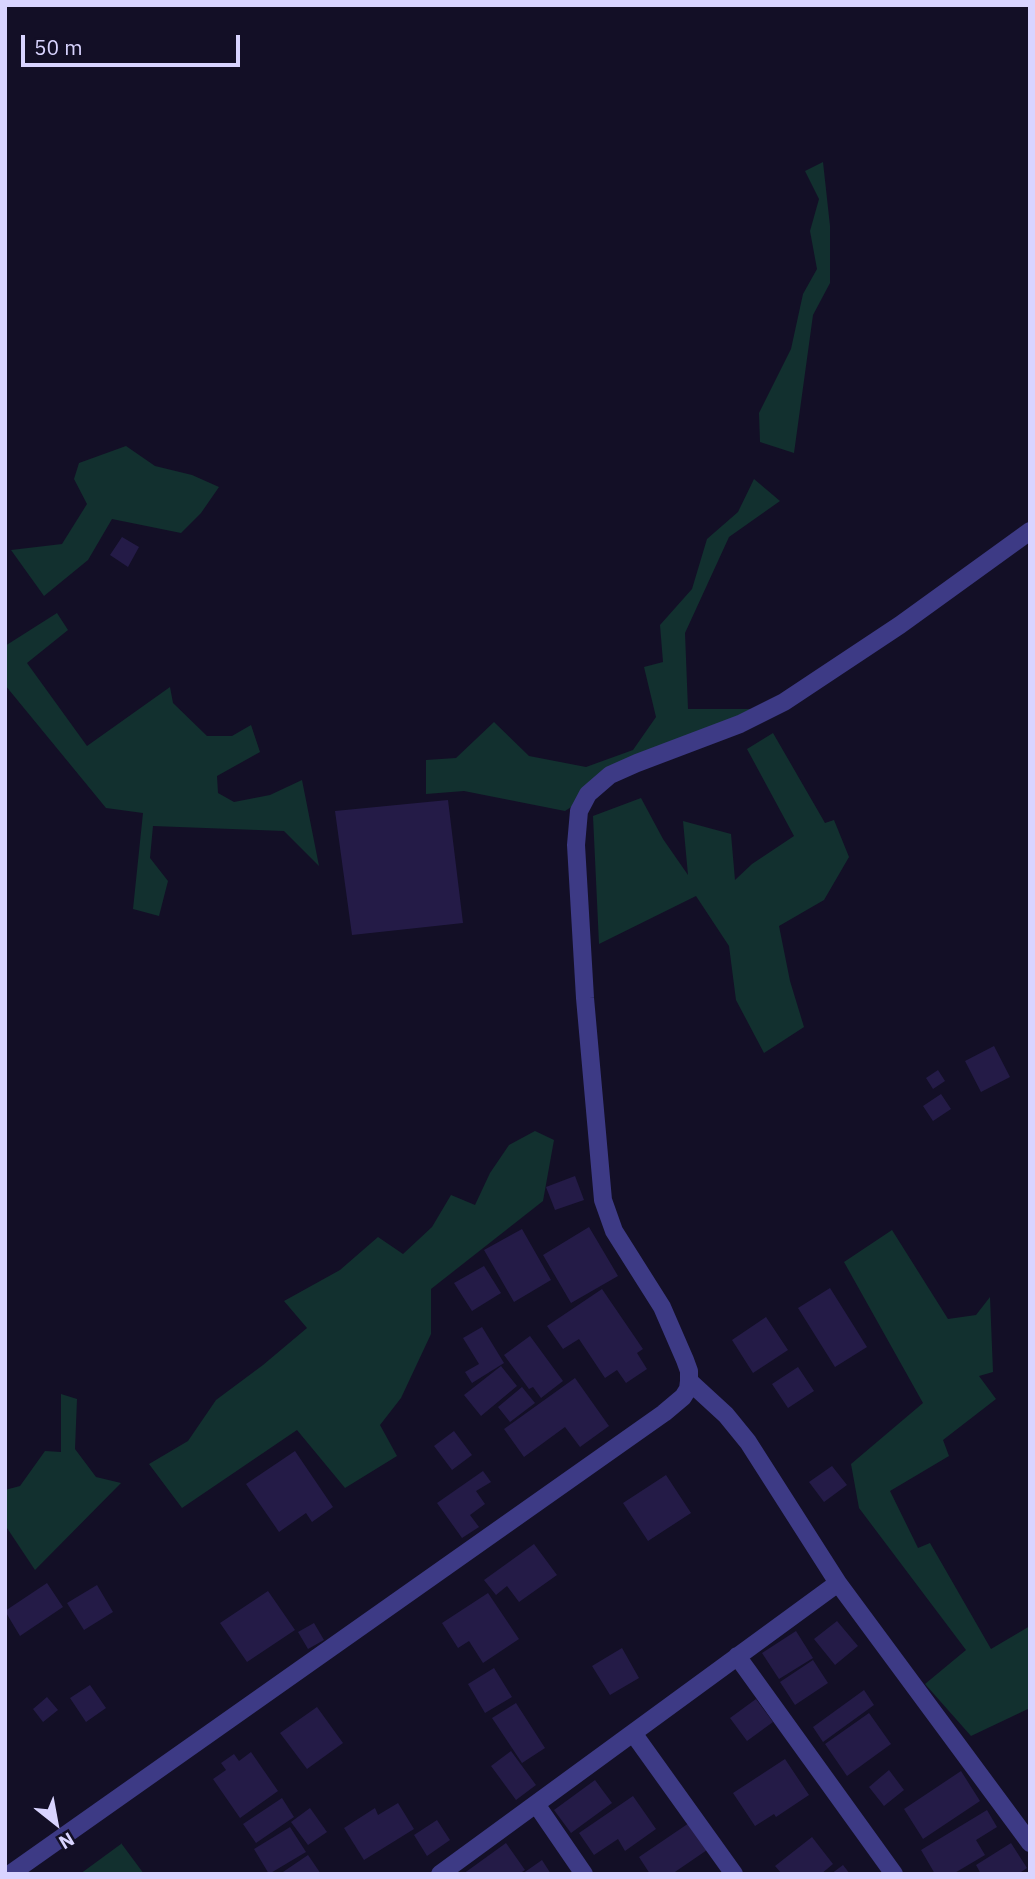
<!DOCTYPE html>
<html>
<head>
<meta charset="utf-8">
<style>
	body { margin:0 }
	#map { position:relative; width:1035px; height:1879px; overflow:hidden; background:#130f26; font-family:"IBM Plex Sans",sans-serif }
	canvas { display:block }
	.frame { position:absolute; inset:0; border:7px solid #d9d4ff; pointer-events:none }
	.north { position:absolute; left:21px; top:1788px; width:70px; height:70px; -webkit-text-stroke:5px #130f26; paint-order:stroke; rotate:149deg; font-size:19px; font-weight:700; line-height:28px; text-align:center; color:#d9d4ff }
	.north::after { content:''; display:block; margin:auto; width:24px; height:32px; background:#d9d4ff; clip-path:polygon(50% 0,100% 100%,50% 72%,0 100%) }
	.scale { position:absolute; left:21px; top:35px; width:219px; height:32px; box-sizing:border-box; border:4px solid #d9d4ff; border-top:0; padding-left:9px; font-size:21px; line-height:24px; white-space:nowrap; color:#d9d4ff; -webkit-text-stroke:5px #130f26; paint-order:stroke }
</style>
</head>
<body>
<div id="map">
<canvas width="1035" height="1879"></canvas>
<div class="frame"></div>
<div class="north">N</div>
<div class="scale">50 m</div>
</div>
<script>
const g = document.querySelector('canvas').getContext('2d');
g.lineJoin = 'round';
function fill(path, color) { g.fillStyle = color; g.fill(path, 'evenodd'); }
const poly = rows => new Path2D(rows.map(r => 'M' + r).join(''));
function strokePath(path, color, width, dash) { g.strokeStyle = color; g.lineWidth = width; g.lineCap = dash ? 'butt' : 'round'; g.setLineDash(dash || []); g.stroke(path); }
const green = poly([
	[823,162,830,226,830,283,813,315,794,453,760,442,759,413,791,349,803,294,817,269,810,231,819,199,805,171],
	[126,446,155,466,192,475,219,487,201,513,181,533,112,519,88,560,44,596,11,550,62,544,87,504,74,479,79,463],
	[754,479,780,501,729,537,685,633,688,709,752,709,610,782,565,811,464,791,426,794,426,760,456,758,494,722,529,756,586,767,633,750,656,717,644,667,663,662,660,625,692,589,707,539,738,512],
	[57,613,68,630,27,663,87,746,170,687,173,703,207,736,232,736,251,725,260,752,217,776,218,793,234,802,270,795,302,780,319,866,284,831,153,826,150,858,168,881,159,916,133,909,143,813,106,808,5,685,5,646],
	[773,733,825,823,834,820,849,857,824,900,779,926,790,981,804,1027,764,1053,736,1000,729,946,696,896,599,944,593,816,641,798,663,839,688,875,683,821,731,834,735,880,752,864,794,836,747,749],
	[535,1131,554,1140,543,1201,431,1289,431,1334,401,1398,380,1425,397,1456,345,1488,297,1430,182,1508,149,1464,188,1441,216,1400,263,1365,307,1328,284,1301,340,1270,378,1237,403,1254,432,1227,451,1195,475,1205,490,1173,509,1145],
	[892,1230,948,1319,976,1315,990,1297,993,1372,979,1376,996,1399,943,1440,949,1456,890,1491,918,1548,930,1543,991,1649,1030,1626,1030,1708,971,1736,925,1684,966,1650,859,1508,851,1464,923,1403,844,1262],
	[61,1394,77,1399,75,1449,96,1477,121,1483,35,1570,5,1525,5,1490,20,1486,45,1451,61,1452],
	[121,1843,144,1874,80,1874,121,1844]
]);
const building = poly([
	[122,537,139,547,128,567,110,555],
	[448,800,463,923,352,935,335,811],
	[994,1046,1010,1077,981,1092,965,1061],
	[938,1070,945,1081,933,1089,926,1078],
	[941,1094,951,1109,933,1121,923,1106],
	[575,1176,584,1200,555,1210,546,1187],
	[589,1227,618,1276,571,1303,543,1255],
	[522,1229,551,1280,514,1302,484,1250],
	[484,1266,501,1293,472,1311,454,1283],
	[830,1288,867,1347,835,1367,798,1308],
	[602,1289,643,1349,637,1353,647,1369,626,1383,617,1370,605,1378,579,1339,563,1349,547,1326],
	[766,1317,788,1350,753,1373,732,1340],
	[482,1327,504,1363,472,1383,465,1372,479,1364,463,1338],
	[530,1336,563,1381,541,1398,533,1387,529,1389,504,1355],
	[501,1366,517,1386,481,1416,464,1395],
	[798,1367,814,1391,788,1408,772,1384],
	[575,1378,609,1426,580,1447,565,1427,524,1457,504,1429],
	[522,1387,535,1403,510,1422,498,1407],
	[454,1431,472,1455,452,1470,434,1446],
	[295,1451,333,1507,312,1522,306,1513,279,1532,246,1484],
	[832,1466,847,1485,824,1502,809,1482],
	[483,1471,491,1482,476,1491,485,1504,470,1515,479,1527,462,1538,437,1503],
	[666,1475,691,1513,648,1541,623,1503],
	[534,1544,557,1575,519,1602,507,1586,496,1595,484,1580],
	[47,1583,63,1607,20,1636,5,1611],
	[97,1585,113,1612,84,1630,67,1603],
	[268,1591,295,1630,247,1662,220,1623],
	[488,1593,519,1639,483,1663,469,1641,458,1648,442,1623],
	[837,1621,858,1646,835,1665,814,1639],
	[314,1623,324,1640,308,1649,298,1632],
	[796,1631,813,1658,779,1679,762,1653],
	[622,1648,639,1678,610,1695,592,1666],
	[813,1660,828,1683,795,1705,780,1682],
	[494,1668,512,1697,485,1713,468,1684],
	[90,1685,106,1708,86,1722,70,1698],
	[864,1690,874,1705,823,1742,813,1727],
	[47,1697,58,1710,43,1722,33,1709],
	[756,1699,773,1722,747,1741,730,1718],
	[516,1703,545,1748,522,1763,492,1718],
	[317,1707,343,1743,307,1769,280,1733],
	[869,1713,891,1744,847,1776,825,1744],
	[511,1751,536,1785,516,1800,491,1766],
	[251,1752,278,1791,240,1818,213,1779,226,1770,221,1763,234,1754,239,1761],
	[785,1759,809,1795,776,1817,774,1814,755,1826,733,1793],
	[889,1770,904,1790,884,1806,869,1787],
	[961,1771,980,1801,923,1839,904,1809],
	[595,1780,612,1803,571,1833,554,1810],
	[633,1796,656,1829,625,1851,618,1839,594,1855,579,1833],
	[282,1798,294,1817,256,1843,243,1824],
	[398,1803,414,1829,364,1860,344,1828,375,1808,378,1815],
	[310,1808,327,1832,308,1845,291,1822],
	[987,1810,997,1827,976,1840,985,1855,953,1874,935,1874,921,1850],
	[437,1820,450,1840,427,1856,414,1835],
	[689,1823,707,1850,672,1874,650,1874,639,1857],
	[290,1827,306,1852,269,1874,254,1849],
	[812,1837,833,1864,821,1874,782,1874,775,1866],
	[506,1843,525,1870,519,1874,463,1874],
	[1011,1843,1027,1868,1018,1874,981,1874,976,1865],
	[308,1855,321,1874,280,1874],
	[542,1860,551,1874,522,1874],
	[843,1865,850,1874,831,1874]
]);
const minor = poly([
	[689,1381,726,1415,748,1442,838,1583,1030,1843],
	[737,1656,894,1874],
	[633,1733,734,1874],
	[536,1804,584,1874],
	[10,1874,664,1413,683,1397,688,1389,689,1381,689,1371,685,1360,662,1307,614,1231,603,1200,585,998,576,845,579,811,588,794,610,775,637,763,740,724,784,702,900,625,1030,531],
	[440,1874,838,1583]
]);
fill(green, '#12302f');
fill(building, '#241b47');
strokePath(minor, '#3d3a85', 18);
</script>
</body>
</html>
